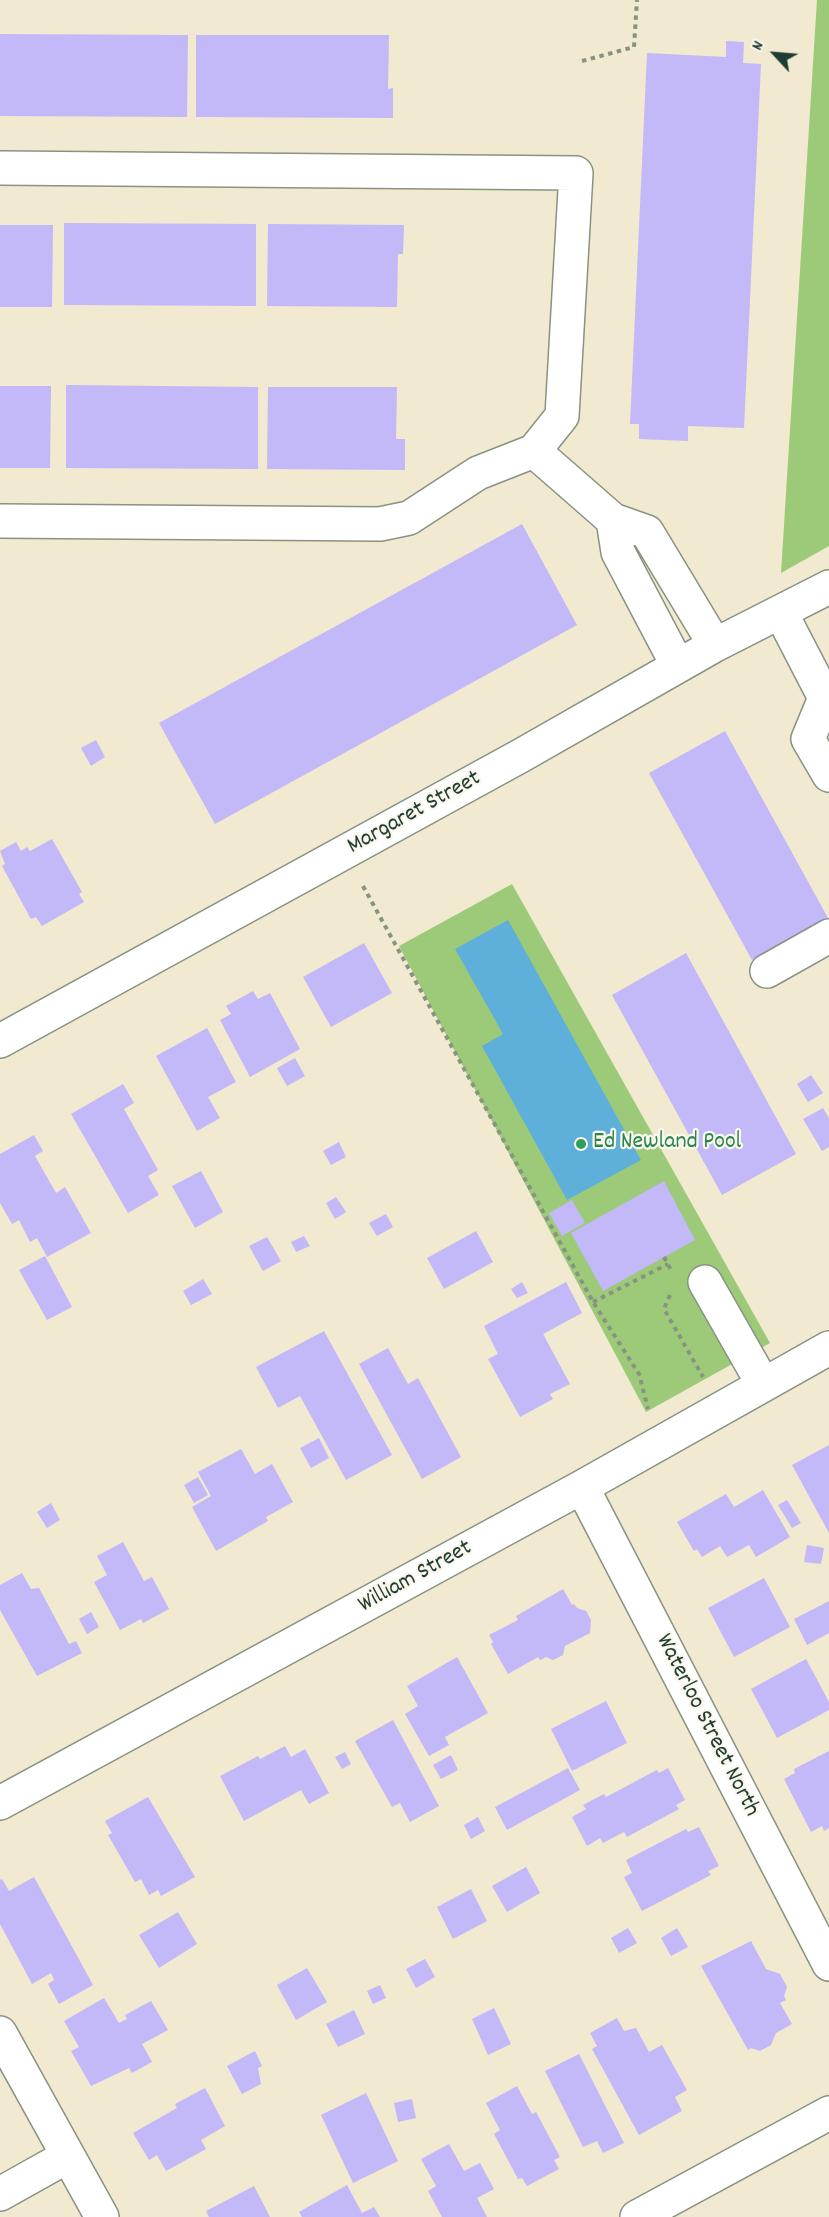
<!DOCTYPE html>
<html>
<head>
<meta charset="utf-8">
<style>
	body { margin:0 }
	#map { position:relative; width:829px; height:2217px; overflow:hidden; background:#f1e9d0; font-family:Dekko,sans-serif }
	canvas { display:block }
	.north { position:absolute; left:745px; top:24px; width:60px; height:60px; -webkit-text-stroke:4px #fbf7ec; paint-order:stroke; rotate:296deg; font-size:16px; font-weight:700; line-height:24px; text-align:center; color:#1f3d34 }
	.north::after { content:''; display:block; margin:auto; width:21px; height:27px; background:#1f3d34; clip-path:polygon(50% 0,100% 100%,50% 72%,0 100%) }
</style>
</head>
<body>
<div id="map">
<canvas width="829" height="2217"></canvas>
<div class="north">N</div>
</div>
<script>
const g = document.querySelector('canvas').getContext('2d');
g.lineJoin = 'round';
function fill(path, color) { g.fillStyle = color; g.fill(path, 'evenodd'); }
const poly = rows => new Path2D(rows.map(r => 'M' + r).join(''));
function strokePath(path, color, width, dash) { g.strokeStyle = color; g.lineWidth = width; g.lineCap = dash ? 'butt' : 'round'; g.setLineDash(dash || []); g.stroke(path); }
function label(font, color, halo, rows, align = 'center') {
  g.font = font + ' Dekko,sans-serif'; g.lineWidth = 4.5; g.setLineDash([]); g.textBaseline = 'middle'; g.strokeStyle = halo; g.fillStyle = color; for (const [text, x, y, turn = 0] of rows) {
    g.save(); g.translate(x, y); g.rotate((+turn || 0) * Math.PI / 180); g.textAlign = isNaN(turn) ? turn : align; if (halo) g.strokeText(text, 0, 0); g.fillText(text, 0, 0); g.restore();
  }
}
const green = poly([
	[817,0,829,0,829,546,781,573],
	[512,884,770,1343,646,1412,399,946]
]);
const water = poly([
	[508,920,641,1160,567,1200,482,1046,503,1034,455,949]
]);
const building = poly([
	[0,34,188,35,187,117,0,116],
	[196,35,389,35,388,89,393,88,393,118,196,117],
	[726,41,744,42,743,63,761,64,744,428,688,426,688,441,639,439,639,424,630,424,647,53,726,57],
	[64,223,256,224,256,306,64,305],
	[268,224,404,225,403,254,398,254,397,307,267,306],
	[0,225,53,225,52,307,0,307],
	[66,385,258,387,258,469,66,468],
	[0,386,51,386,50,468,0,468],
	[268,387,397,387,396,439,405,439,405,470,267,469],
	[522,524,577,625,215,824,159,723],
	[725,731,828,918,752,960,649,773],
	[96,740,105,757,91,766,81,748],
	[52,839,82,892,79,894,84,902,42,926,36,917,31,919,2,866,5,864,0,851,16,842,21,851,27,847,30,851],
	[364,943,392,993,331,1027,303,977],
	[686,953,796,1154,722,1195,612,995],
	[253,991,258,999,270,993,300,1049,250,1077,220,1020,231,1014,226,1006],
	[207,1028,236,1082,208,1097,220,1118,197,1131,156,1056],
	[295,1058,305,1076,287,1086,277,1068],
	[811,1075,823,1093,808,1102,797,1084],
	[123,1084,134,1103,124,1109,158,1170,148,1176,159,1195,128,1213,71,1114],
	[823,1108,829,1118,829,1147,822,1151,803,1119],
	[34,1135,43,1151,35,1156,56,1193,65,1187,91,1233,47,1257,37,1238,30,1242,19,1220,12,1224,0,1203,0,1154],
	[339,1142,346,1157,331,1165,323,1151],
	[201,1171,223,1212,195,1228,172,1186],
	[664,1181,695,1240,603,1291,571,1233],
	[336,1197,346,1212,335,1219,326,1203],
	[572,1200,585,1223,562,1236,549,1213],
	[386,1214,393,1227,377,1236,369,1223],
	[476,1231,493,1262,444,1289,427,1258],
	[304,1236,310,1246,296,1252,291,1242],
	[267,1237,281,1261,263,1271,249,1246],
	[45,1256,72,1307,47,1320,19,1270],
	[203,1279,212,1294,191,1305,183,1291],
	[522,1282,528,1293,517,1298,511,1289],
	[566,1282,582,1313,543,1334,570,1384,550,1394,553,1399,520,1417,488,1359,498,1354,484,1326],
	[324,1331,392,1455,346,1480,300,1396,278,1408,256,1367],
	[388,1348,408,1384,418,1378,461,1457,422,1479,359,1364],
	[319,1438,329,1458,311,1468,300,1448],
	[829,1445,829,1533,792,1465],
	[241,1449,255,1474,272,1464,293,1502,266,1517,268,1521,216,1551,192,1507,211,1496,198,1472],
	[198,1477,208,1495,194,1503,184,1485],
	[763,1490,790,1537,756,1557,749,1545,727,1557,720,1546,702,1557,697,1549,694,1551,677,1522,726,1494,734,1507],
	[787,1500,801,1523,792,1528,778,1505],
	[51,1503,60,1520,47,1528,37,1512],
	[123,1542,144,1581,152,1577,169,1609,143,1623,141,1619,120,1630,94,1582,107,1575,97,1556],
	[807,1545,824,1548,821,1564,804,1562],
	[22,1573,31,1589,39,1588,69,1644,76,1641,82,1653,37,1676,0,1610,0,1585],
	[764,1578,790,1627,734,1657,708,1608],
	[563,1589,572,1605,574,1604,577,1608,586,1611,591,1620,590,1633,565,1646,563,1655,553,1660,546,1657,540,1660,538,1657,508,1674,491,1644,493,1642,489,1635,518,1620,516,1616],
	[829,1601,829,1633,807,1645,794,1619],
	[91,1612,99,1627,87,1634,79,1619],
	[457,1657,488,1713,445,1737,449,1745,429,1756,405,1714,418,1706,407,1686],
	[806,1659,829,1702,829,1710,777,1738,751,1689],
	[606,1701,627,1743,572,1771,551,1729],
	[393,1720,439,1806,410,1822,400,1803,392,1807,355,1741],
	[285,1746,291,1757,305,1749,329,1793,309,1804,301,1790,244,1821,220,1776,258,1756,260,1759],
	[829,1751,829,1828,824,1831,822,1826,811,1832,784,1779,795,1773,794,1769],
	[345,1752,351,1764,342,1769,335,1757],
	[451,1755,458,1770,441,1779,433,1765],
	[568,1768,580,1790,507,1830,495,1807],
	[668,1768,685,1800,676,1805,679,1809,627,1837,624,1832,603,1843,600,1838,587,1846,572,1817,586,1809,583,1805,604,1794,606,1797,657,1770,659,1773],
	[148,1797,195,1877,161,1896,158,1890,149,1895,141,1879,135,1882,108,1835,112,1833,105,1821],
	[478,1817,485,1831,471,1839,464,1825],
	[699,1827,719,1866,708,1871,711,1875,642,1911,624,1877,632,1873,626,1860,686,1829,688,1832],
	[526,1867,540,1893,507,1912,492,1886],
	[34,1877,93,1985,59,2004,48,1984,54,1980,51,1973,32,1984,0,1924,0,1880,2,1879,9,1891],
	[471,1889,487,1921,453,1939,437,1907],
	[178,1912,197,1944,159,1968,139,1935],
	[628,1928,637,1943,619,1953,611,1938],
	[677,1928,688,1947,671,1956,661,1938],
	[751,1941,766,1969,780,1974,787,1987,784,1996,786,2000,780,2003,792,2024,776,2033,771,2045,760,2051,751,2048,748,2050,701,1966],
	[425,1959,435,1977,416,1988,406,1969],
	[307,1968,327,2002,296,2020,277,1985],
	[380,1985,386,1998,373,2004,367,1991],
	[104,1998,119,2023,127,2019,125,2015,151,2001,168,2030,142,2044,152,2062,132,2073,129,2068,91,2086,71,2051,79,2047,64,2021],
	[494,2008,511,2044,488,2055,472,2019],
	[354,2010,365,2034,338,2047,326,2024],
	[617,2018,624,2031,636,2028,649,2052,662,2045,687,2090,675,2097,682,2111,639,2135,592,2049,597,2046,590,2033],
	[255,2051,262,2066,258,2068,261,2084,242,2094,227,2066],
	[579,2054,624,2143,603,2153,597,2141,583,2147,545,2071],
	[517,2086,532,2114,536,2112,560,2157,554,2160,559,2169,527,2186,522,2178,518,2179,494,2134,500,2130,486,2103],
	[205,2088,225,2126,201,2140,206,2149,166,2171,157,2155,149,2160,133,2133,177,2108,175,2104],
	[366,2093,398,2161,353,2183,321,2115],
	[412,2099,416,2118,398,2122,394,2103],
	[449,2144,464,2171,480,2163,494,2189,477,2198,487,2217,442,2217,428,2191,436,2186,421,2159],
	[347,2185,362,2213,374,2207,380,2217,302,2217,299,2212],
	[254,2186,270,2217,209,2217,206,2211]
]);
const path = poly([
	[582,61,634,47,637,0],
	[363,886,593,1302,639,1374,648,1409],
	[664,1257,671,1270],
	[670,1295,664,1309,703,1377],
	[593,1302,668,1264]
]);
const minor = poly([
	[0,168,576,173,562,416,534,451,478,473,409,518,380,524,0,521],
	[534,451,613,520,647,532,715,645],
	[613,520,618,552,678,666],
	[781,613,825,698,808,739,829,775],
	[767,971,829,936],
	[0,1041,522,755,715,645,829,587],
	[705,1282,763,1384],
	[582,1487,829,1964],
	[0,1803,582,1487,829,1348],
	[0,2033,102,2217],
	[0,2194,68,2156],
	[637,2217,829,2113]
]);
const markers = [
	[581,1144,6,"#2e9e5b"]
];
const streetNames = [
	["Margaret Street",415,814,-29],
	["William Street",416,1578,-29],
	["Waterloo Street North",706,1726,63]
];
const leisureNames = [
	["Ed Newland Pool",593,1144]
];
fill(green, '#9dca78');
fill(water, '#5eb0da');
fill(building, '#c3b8f8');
strokePath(minor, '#889382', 36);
strokePath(path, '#889382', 4, [4.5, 4.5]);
strokePath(minor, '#fff', 33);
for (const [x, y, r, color] of markers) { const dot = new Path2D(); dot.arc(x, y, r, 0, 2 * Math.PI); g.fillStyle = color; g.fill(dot); strokePath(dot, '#fbf7ec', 2); }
label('24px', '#1f3d34', '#fbf7ec', streetNames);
label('24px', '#27864d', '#fbf7ec', leisureNames, 'left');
</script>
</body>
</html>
